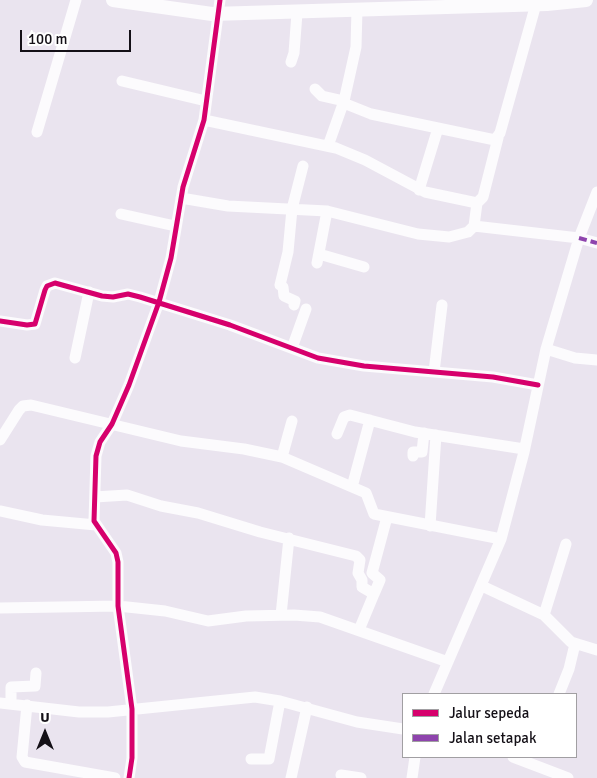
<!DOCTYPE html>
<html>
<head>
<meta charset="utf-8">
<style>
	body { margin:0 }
	#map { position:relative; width:597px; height:778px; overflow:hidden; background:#eae4ef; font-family:Signika,sans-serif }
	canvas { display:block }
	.legend { position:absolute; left:402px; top:693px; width:175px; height:65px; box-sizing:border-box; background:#fff; border:1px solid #a19fa2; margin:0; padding:6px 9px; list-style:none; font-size:15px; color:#141017 }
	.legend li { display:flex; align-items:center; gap:10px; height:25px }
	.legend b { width:25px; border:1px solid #a19fa2 }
	.north { position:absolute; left:20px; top:708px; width:50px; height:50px; -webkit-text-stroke:4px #fff; paint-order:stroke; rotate:0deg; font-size:14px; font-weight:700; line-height:20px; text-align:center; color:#141017 }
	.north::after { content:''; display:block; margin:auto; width:18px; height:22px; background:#141017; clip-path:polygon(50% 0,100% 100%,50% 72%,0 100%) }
	.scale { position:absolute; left:20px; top:30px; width:111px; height:22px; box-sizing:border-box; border:2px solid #141017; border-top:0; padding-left:6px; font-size:15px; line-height:18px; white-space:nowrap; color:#141017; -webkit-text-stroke:4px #fff; paint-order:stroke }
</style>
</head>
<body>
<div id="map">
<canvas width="597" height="778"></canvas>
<ul class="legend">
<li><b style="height:6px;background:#d6006c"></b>Jalur sepeda</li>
<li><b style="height:6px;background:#8e44ad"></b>Jalan setapak</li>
</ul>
<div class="north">U</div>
<div class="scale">100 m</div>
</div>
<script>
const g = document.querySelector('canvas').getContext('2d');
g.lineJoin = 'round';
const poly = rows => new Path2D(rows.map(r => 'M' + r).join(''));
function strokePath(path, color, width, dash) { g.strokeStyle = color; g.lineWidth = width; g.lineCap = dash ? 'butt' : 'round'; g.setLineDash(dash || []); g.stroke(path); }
const minor = poly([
	[357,9,356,47,344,101,346,104,371,114,495,140,500,133,536,4],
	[291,62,294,53,297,13],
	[122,81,206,101],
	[315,89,322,96,344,101,328,146],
	[204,120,336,148,365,160,425,192,477,203,474,226,579,238,597,243],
	[37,132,76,0],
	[419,190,438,128],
	[181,198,228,206,327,211,418,234,449,237,468,232,474,226],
	[477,203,483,197,498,138],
	[121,214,175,226],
	[319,254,364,267],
	[317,263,327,211],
	[294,305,295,301,284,296,283,287,280,285,288,252,292,209,303,166],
	[0,321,27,325,35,324,45,290,47,286,55,283,102,296,113,297,128,294,140,297,230,325,318,358,364,366,493,377,538,385],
	[292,348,306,309],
	[546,349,575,358,597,360],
	[75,358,89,292],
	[434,372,442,305],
	[337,434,344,417,350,415,415,432,524,449],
	[0,440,19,410,23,406,31,405,181,441,244,449,282,457,366,493,374,514,501,539],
	[413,456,413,452,422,452,424,433],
	[282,457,292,421],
	[352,487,370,420],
	[95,497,127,495,161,506,198,513,260,532,356,556,360,560,358,573,362,580,362,587,374,594,359,630],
	[0,511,42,520,96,525],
	[430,526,436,435],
	[482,586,544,615,571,642,597,650],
	[374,594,380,580,372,573,387,517],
	[0,608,118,606,165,611,208,621,246,616,294,615,320,617,448,662],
	[281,615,289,538],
	[544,615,566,544],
	[434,694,501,539,524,452,546,349,579,238,597,192],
	[559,694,569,669,575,644],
	[0,703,79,712,108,712,255,697,280,701,357,722,403,729],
	[11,704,11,687,35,686,36,673],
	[27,705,22,757,25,762,115,778],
	[513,757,568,778],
	[251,759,269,759,280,701],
	[341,775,361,778],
	[129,778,132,758,132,709,118,606,118,562,116,553,94,521,96,456,100,442,112,424,129,385,159,302,171,258,183,187,204,120,220,0],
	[291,778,307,707],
	[412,778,415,757]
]);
const major = poly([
	[113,0,212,14,547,4,586,0]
]);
const quiet = poly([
	[579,238,597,243]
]);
const cycleway = poly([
	[0,321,27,325,35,324,45,290,47,286,55,283,102,296,113,297,128,294,140,297,230,325,318,358,364,366,493,377,538,385],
	[129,778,132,758,132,709,118,606,118,562,116,553,94,521,96,456,100,442,112,424,129,385,159,302,171,258,183,187,204,120,220,0]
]);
strokePath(minor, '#fcfbfd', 11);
strokePath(major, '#fcfbfd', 14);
strokePath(quiet, '#8e44ad', 4, [8, 4]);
strokePath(cycleway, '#d6006c', 5);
</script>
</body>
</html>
